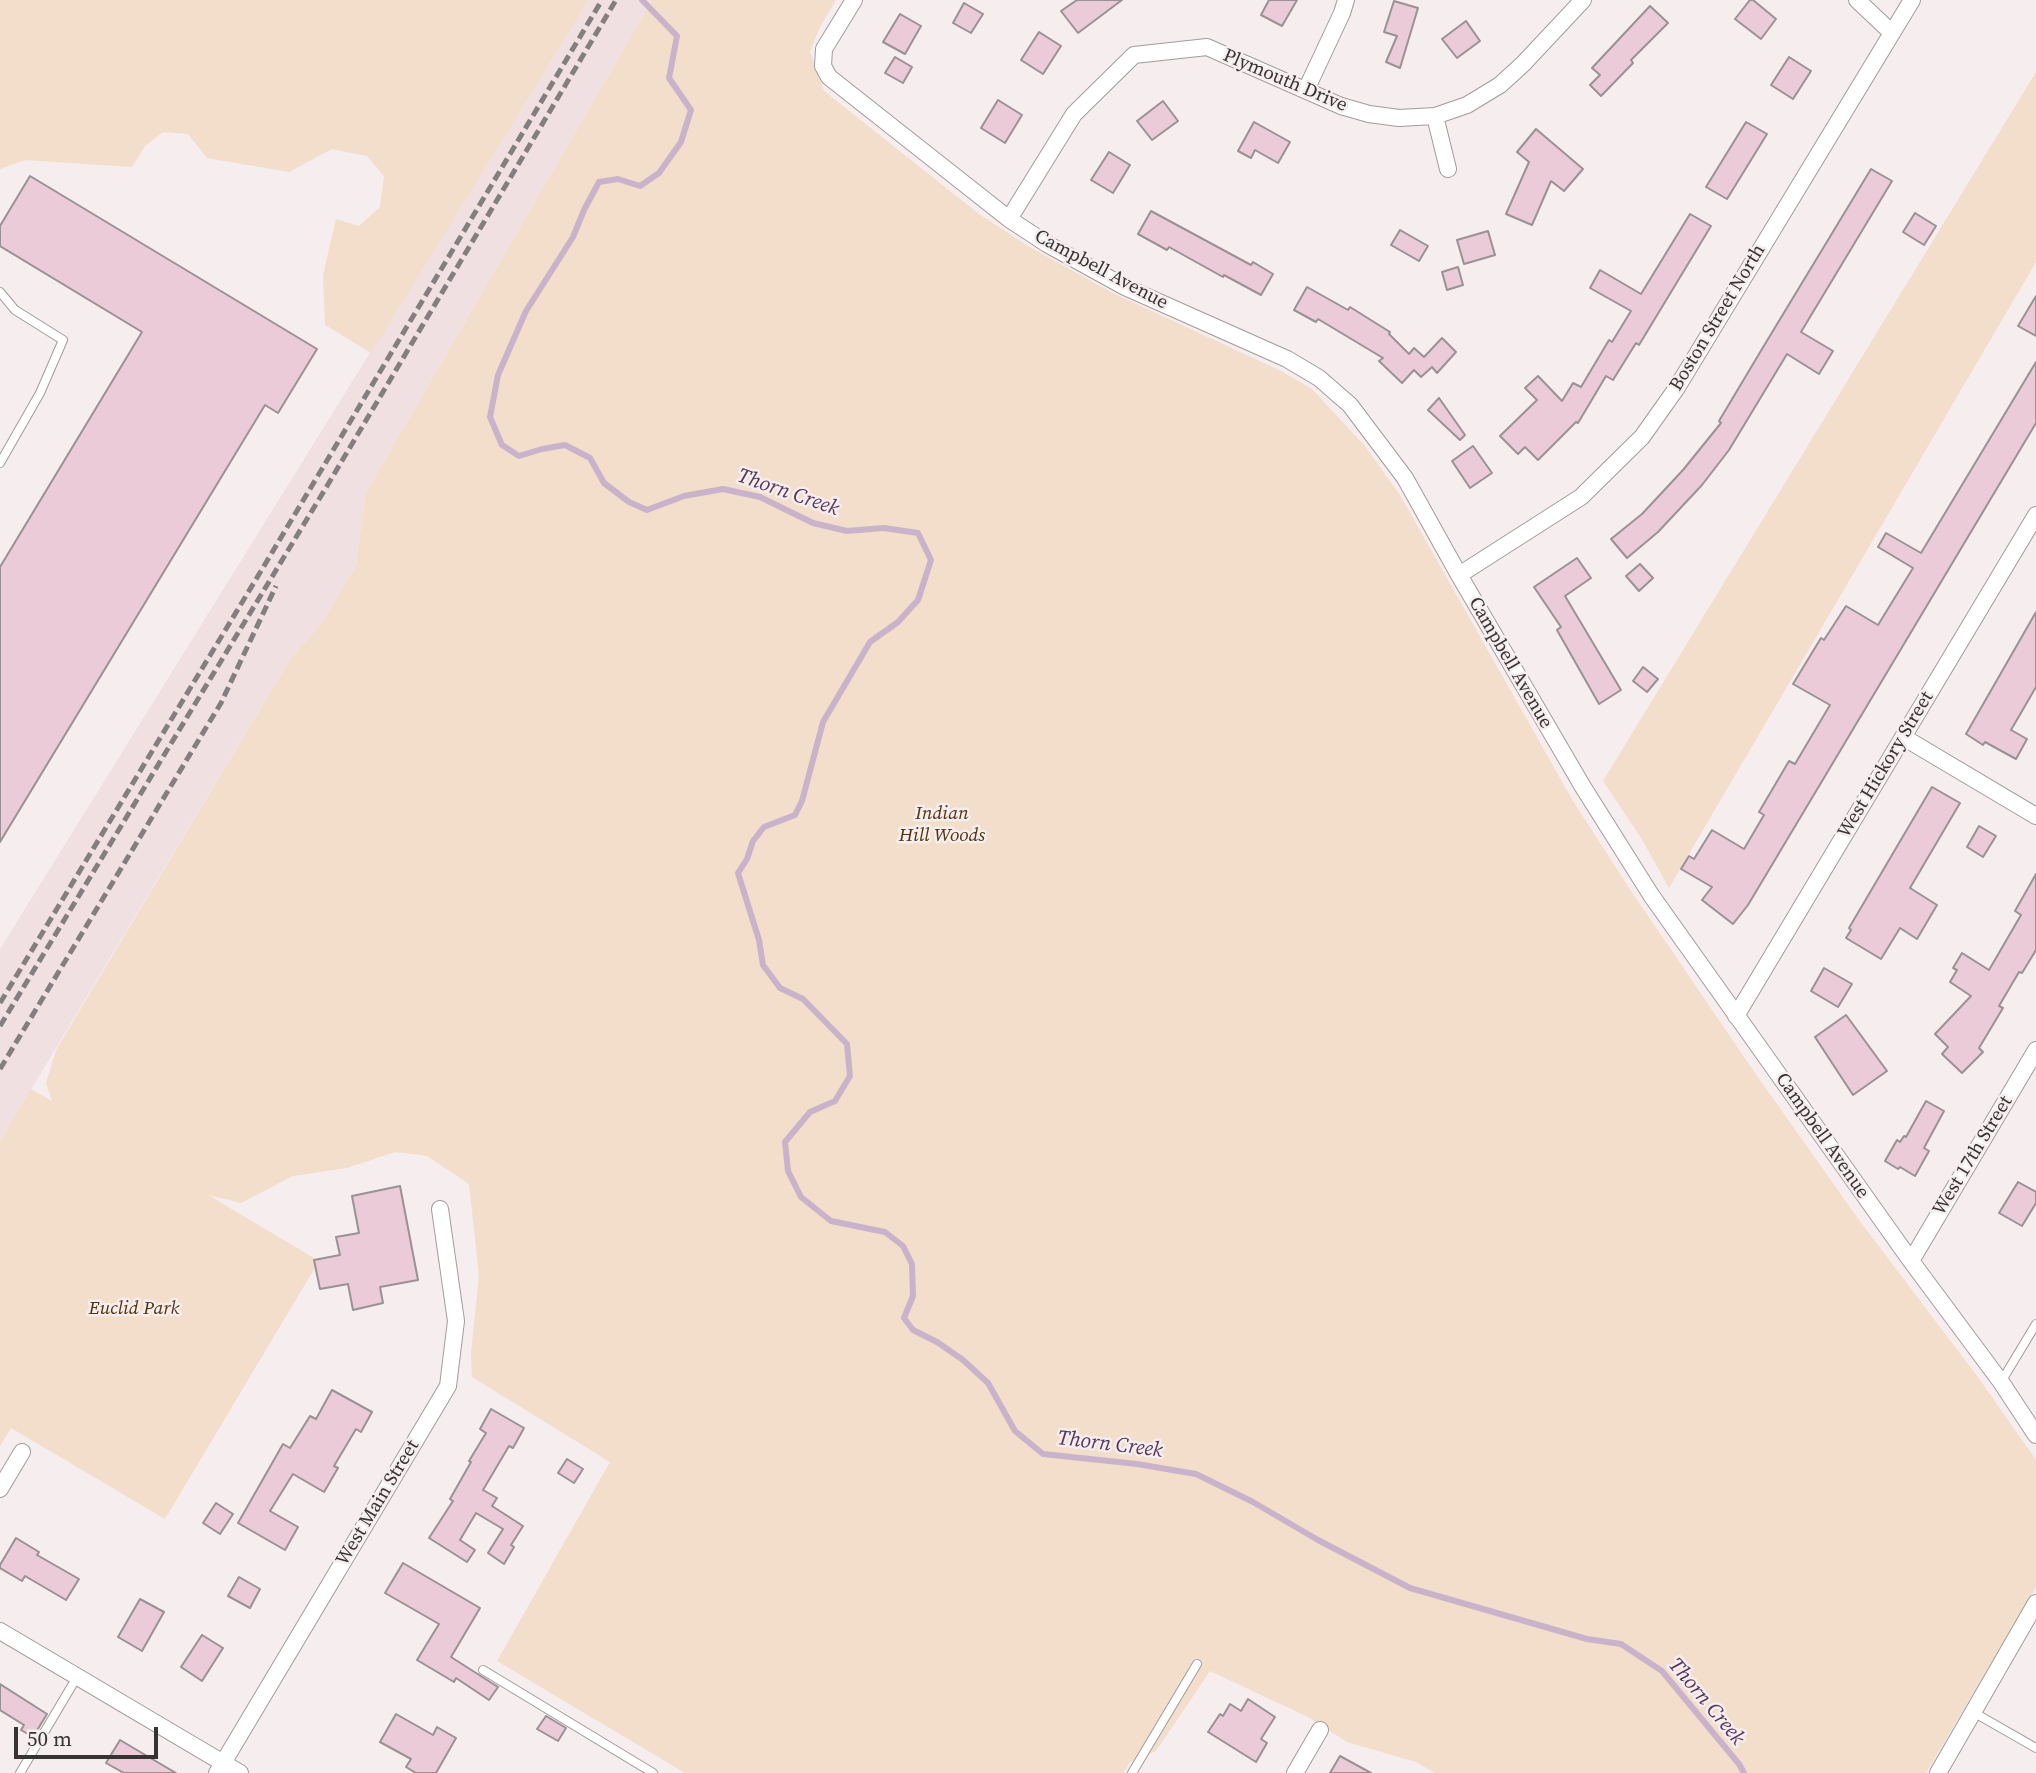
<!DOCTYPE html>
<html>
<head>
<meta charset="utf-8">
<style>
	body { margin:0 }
	#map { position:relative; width:2036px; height:1773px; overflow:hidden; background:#f5edee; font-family:"Source Serif 4",serif }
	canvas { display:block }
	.scale { position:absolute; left:14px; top:1727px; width:144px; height:32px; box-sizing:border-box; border:4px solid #363333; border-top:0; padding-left:9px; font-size:21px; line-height:24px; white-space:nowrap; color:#363333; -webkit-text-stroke:5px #f5edee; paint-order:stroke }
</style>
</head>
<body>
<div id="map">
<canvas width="2036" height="1773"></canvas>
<div class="scale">50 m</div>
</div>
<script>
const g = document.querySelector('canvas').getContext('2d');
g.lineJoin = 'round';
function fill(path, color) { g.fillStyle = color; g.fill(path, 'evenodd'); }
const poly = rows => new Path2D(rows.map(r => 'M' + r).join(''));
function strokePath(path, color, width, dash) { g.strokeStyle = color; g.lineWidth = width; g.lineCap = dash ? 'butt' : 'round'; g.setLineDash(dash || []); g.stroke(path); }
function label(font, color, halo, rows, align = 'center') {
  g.font = font + ' "Source Serif 4",serif'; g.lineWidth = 5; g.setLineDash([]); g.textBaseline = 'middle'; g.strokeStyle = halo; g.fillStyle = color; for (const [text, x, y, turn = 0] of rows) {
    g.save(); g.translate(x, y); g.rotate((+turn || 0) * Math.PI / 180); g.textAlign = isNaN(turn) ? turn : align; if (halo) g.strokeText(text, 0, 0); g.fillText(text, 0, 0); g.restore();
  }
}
const built = poly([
	[589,0,652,0,365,494,356,565,321,624,290,659,0,1141,0,949]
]);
const green = poly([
	[0,0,589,0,371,353,325,325,323,275,336,219,359,226,380,207,384,176,367,156,332,149,289,172,207,158,188,134,163,132,145,146,132,167,25,160,0,169],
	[652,0,836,0,820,27,810,51,824,91,979,214,1028,246,1113,293,1281,371,1312,389,1364,445,1400,495,1573,801,1631,891,1755,1073,1859,1220,1980,1380,2036,1460,2036,1587,1926,1773,1435,1773,1416,1762,1347,1742,1308,1717,1210,1671,1156,1751,1130,1762,1123,1773,685,1773,497,1661,610,1462,472,1377,471,1353,479,1276,469,1184,427,1156,395,1152,347,1168,293,1176,241,1203,208,1195,319,1261,165,1519,11,1428,0,1446,0,1141,31,1089,52,1101,46,1083,56,1050,290,659,321,624,356,565,365,494],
	[2036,72,2036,262,1669,888,1643,841,1603,781]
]);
const stream = poly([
	[642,0,677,36,669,78,691,110,681,142,659,173,640,186,618,179,599,182,584,210,573,237,526,311,498,375,490,417,502,445,519,456,542,449,565,445,590,458,604,483,629,502,647,510,684,496,723,489,760,497,813,523,847,531,884,528,918,533,931,560,918,600,898,622,870,642,823,722,802,801,795,815,764,827,753,841,747,859,738,873,759,940,763,965,780,988,803,999,847,1044,850,1076,835,1101,810,1112,785,1142,788,1171,801,1197,831,1221,885,1232,903,1246,912,1264,913,1296,904,1318,913,1330,937,1342,963,1360,988,1383,1015,1431,1043,1454,1137,1464,1196,1474,1253,1502,1318,1540,1410,1588,1587,1639,1621,1644,1662,1671,1739,1764,1744,1773]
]);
const building = poly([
	[1077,0,1122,0,1078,33,1061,11,1077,0],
	[1269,0,1297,0,1282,26,1261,15,1269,0],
	[1750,0,1753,0,1776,19,1761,39,1735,19,1750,0],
	[1394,1,1418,8,1400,68,1386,62,1397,36,1384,32,1394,1],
	[964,3,983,14,971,33,953,23,964,3],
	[1650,6,1668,23,1631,60,1633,63,1601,96,1590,85,1600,75,1592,68,1650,6],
	[900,14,921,26,905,54,883,42,900,14],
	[1466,21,1480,41,1457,58,1442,39,1466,21],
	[1039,32,1061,46,1043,74,1021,60,1039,32],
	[895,57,912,67,903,83,885,73,895,57],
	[1789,57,1811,71,1793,99,1771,85,1789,57],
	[998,100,1022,115,1005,143,981,128,998,100],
	[1163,101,1178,121,1152,140,1137,121,1163,101],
	[1254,122,1290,142,1278,163,1255,150,1251,158,1238,151,1254,122],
	[1746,122,1767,134,1727,199,1706,187,1746,122],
	[1536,129,1583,169,1564,191,1551,181,1532,225,1506,214,1529,162,1517,152,1536,129],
	[1109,152,1130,165,1113,193,1091,180,1109,152],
	[1871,169,1892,181,1801,332,1833,351,1819,374,1787,354,1729,450,1702,485,1658,532,1627,558,1611,539,1642,514,1683,470,1721,423,1719,421,1762,349,1871,169],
	[30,176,317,349,278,413,265,405,0,842,0,567,142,332,0,246,0,226,30,176],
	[1151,211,1251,265,1253,262,1273,274,1261,295,1224,275,1223,277,1169,247,1167,250,1138,234,1151,211],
	[1915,213,1936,226,1924,245,1903,232,1915,213],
	[1690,214,1711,226,1639,345,1636,343,1613,380,1606,376,1578,423,1576,422,1538,460,1525,447,1518,454,1500,436,1537,400,1525,388,1538,376,1562,401,1573,383,1581,387,1609,340,1612,342,1631,311,1590,288,1600,270,1641,294,1690,214],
	[1400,230,1428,246,1419,261,1391,245,1400,230],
	[1488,231,1495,255,1464,264,1457,240,1488,231],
	[1458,267,1463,285,1447,290,1442,272,1458,267],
	[1307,287,1348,310,1350,307,1390,332,1389,334,1409,354,1414,348,1424,357,1442,338,1456,352,1437,373,1432,367,1421,377,1414,370,1402,383,1379,361,1383,358,1318,319,1316,322,1294,310,1307,287],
	[2036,296,2036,336,2018,326,2036,296],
	[2036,362,2036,423,1748,905,1733,924,1702,900,1712,887,1681,869,1689,856,1694,859,1712,830,1744,849,1764,815,1759,812,1789,761,1795,764,1830,705,1793,684,1821,638,1824,640,1846,606,1878,625,1913,568,1878,547,1886,533,1921,553,2036,362],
	[1439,398,1465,435,1460,440,1428,410,1439,398],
	[1473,446,1492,473,1470,488,1452,461,1473,446],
	[1577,558,1591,578,1565,596,1621,690,1599,704,1557,630,1561,627,1534,587,1577,558],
	[1640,564,1653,578,1639,591,1626,576,1640,564],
	[2036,612,2036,687,2011,730,2027,739,2016,759,1985,742,1983,745,1966,734,2036,612],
	[1643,667,1658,679,1647,692,1633,681,1643,667],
	[1932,787,1960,803,1910,888,1937,905,1917,939,1900,928,1881,959,1846,938,1851,930,1849,928,1932,787],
	[1979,826,1996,836,1983,857,1967,847,1979,826],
	[2036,874,2036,950,2022,973,2019,972,1999,1006,2003,1008,1979,1048,1983,1052,1962,1073,1942,1054,1948,1047,1935,1034,1971,996,1950,982,1957,970,1953,968,1962,953,1989,970,2021,915,2015,911,2036,874],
	[1824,968,1852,984,1838,1007,1811,991,1824,968],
	[1846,1015,1887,1071,1853,1095,1815,1037,1846,1015],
	[1926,1101,1944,1111,1924,1148,1929,1151,1915,1176,1900,1167,1898,1169,1885,1161,1897,1140,1900,1142,1904,1136,1906,1137,1926,1101],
	[2018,1182,2036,1192,2036,1203,2022,1226,1999,1213,2018,1182],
	[400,1186,418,1280,380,1287,383,1303,353,1310,348,1284,320,1289,314,1260,340,1255,336,1237,359,1233,352,1196,400,1186],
	[332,1390,372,1412,361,1432,356,1429,334,1466,338,1468,324,1492,293,1474,270,1511,298,1527,285,1550,238,1523,283,1444,290,1448,310,1416,316,1419,332,1390],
	[491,1409,524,1428,513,1448,509,1446,483,1490,497,1498,492,1506,523,1526,511,1545,514,1547,504,1564,488,1553,503,1529,476,1513,460,1540,475,1550,467,1562,429,1538,453,1501,450,1499,471,1462,469,1461,486,1433,480,1429,491,1409],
	[567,1459,583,1469,574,1483,558,1473,567,1459],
	[216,1503,233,1514,220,1534,203,1523,216,1503],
	[16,1538,39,1552,37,1555,79,1579,66,1600,25,1576,22,1581,0,1568,0,1565,16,1538],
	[403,1563,480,1608,451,1657,498,1687,489,1700,456,1678,454,1682,417,1660,439,1624,385,1593,403,1563],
	[239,1577,260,1589,250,1608,228,1596,239,1577],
	[140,1599,164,1612,142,1651,118,1637,140,1599],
	[202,1635,223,1648,202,1681,181,1667,202,1635],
	[0,1684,47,1714,33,1737,21,1730,24,1725,0,1710,0,1684],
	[1248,1699,1275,1717,1261,1739,1267,1743,1256,1762,1208,1732,1220,1714,1223,1716,1230,1704,1241,1711,1248,1699],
	[396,1714,433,1735,437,1727,456,1738,436,1773,416,1773,406,1767,411,1759,380,1742,396,1714],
	[546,1716,566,1728,558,1741,537,1729,546,1716],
	[120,1740,176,1773,124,1773,106,1763,120,1740],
	[1340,1756,1371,1773,1330,1773,1340,1756]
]);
const lane = poly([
	[0,292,15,310,63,340,40,393,0,463],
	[2001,1382,2036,1324],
	[483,1670,653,1773],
	[1973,1712,2036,1748],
	[20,1773,77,1677],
	[1132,1773,1197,1664]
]);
const street = poly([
	[854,0,824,49,823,66,829,77,1009,219,1047,244,1125,287,1287,359,1319,378,1350,405,1405,478,1459,575,1583,787,1651,895,1911,1261,2001,1382,2036,1435],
	[1857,0,1892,33],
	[1306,90,1342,13,1346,0],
	[1435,116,1448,169],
	[1009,219,1074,114,1134,55,1207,47,1341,106,1369,114,1399,118,1435,116,1467,105,1500,85,1523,64,1583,0],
	[1459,575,1581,497,1642,437,1676,389,1912,0],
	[1903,737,2036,816],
	[1736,1016,2036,515],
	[1911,1261,2036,1050],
	[0,1489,22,1452],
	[0,1631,240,1773],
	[217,1773,448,1386,456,1321,440,1209],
	[1295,1773,1320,1730],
	[1938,1773,2036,1603]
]);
const rail = poly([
	[0,1003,261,571,602,0],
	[0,1026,327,486,616,0],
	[0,1069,221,703,276,586]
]);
const streetNames = [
	["Plymouth Drive",1285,81,23],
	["Campbell Avenue",1101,270,28],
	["Boston Street North",1718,318,-59],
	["Campbell Avenue",1510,663,60],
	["West Hickory Street",1886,765,-59],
	["Campbell Avenue",1822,1136,55],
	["West 17th Street",1973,1156,-59],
	["West Main Street",378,1503,-59]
];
const parkNames = [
	["Indian",942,814],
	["Hill Woods",942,836],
	["Euclid Park",134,1309]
];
const waterNames = [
	["Thorn Creek",788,493,19],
	["Thorn Creek",1110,1445,7],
	["Thorn Creek",1706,1702,50]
];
fill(built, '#f1e0e1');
fill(green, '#f2decb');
strokePath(stream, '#cab3ca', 6);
fill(building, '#eccbd8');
strokePath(building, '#999295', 2);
strokePath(lane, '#a29b9b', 10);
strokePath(street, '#a29b9b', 18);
strokePath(lane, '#fff', 8);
strokePath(street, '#fff', 16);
strokePath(rail, '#837e7f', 5, [10, 5]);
label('19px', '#363333', '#f5edee', streetNames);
label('italic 19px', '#543309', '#f5edee', parkNames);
label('italic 21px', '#573659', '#f5edee', waterNames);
</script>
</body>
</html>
